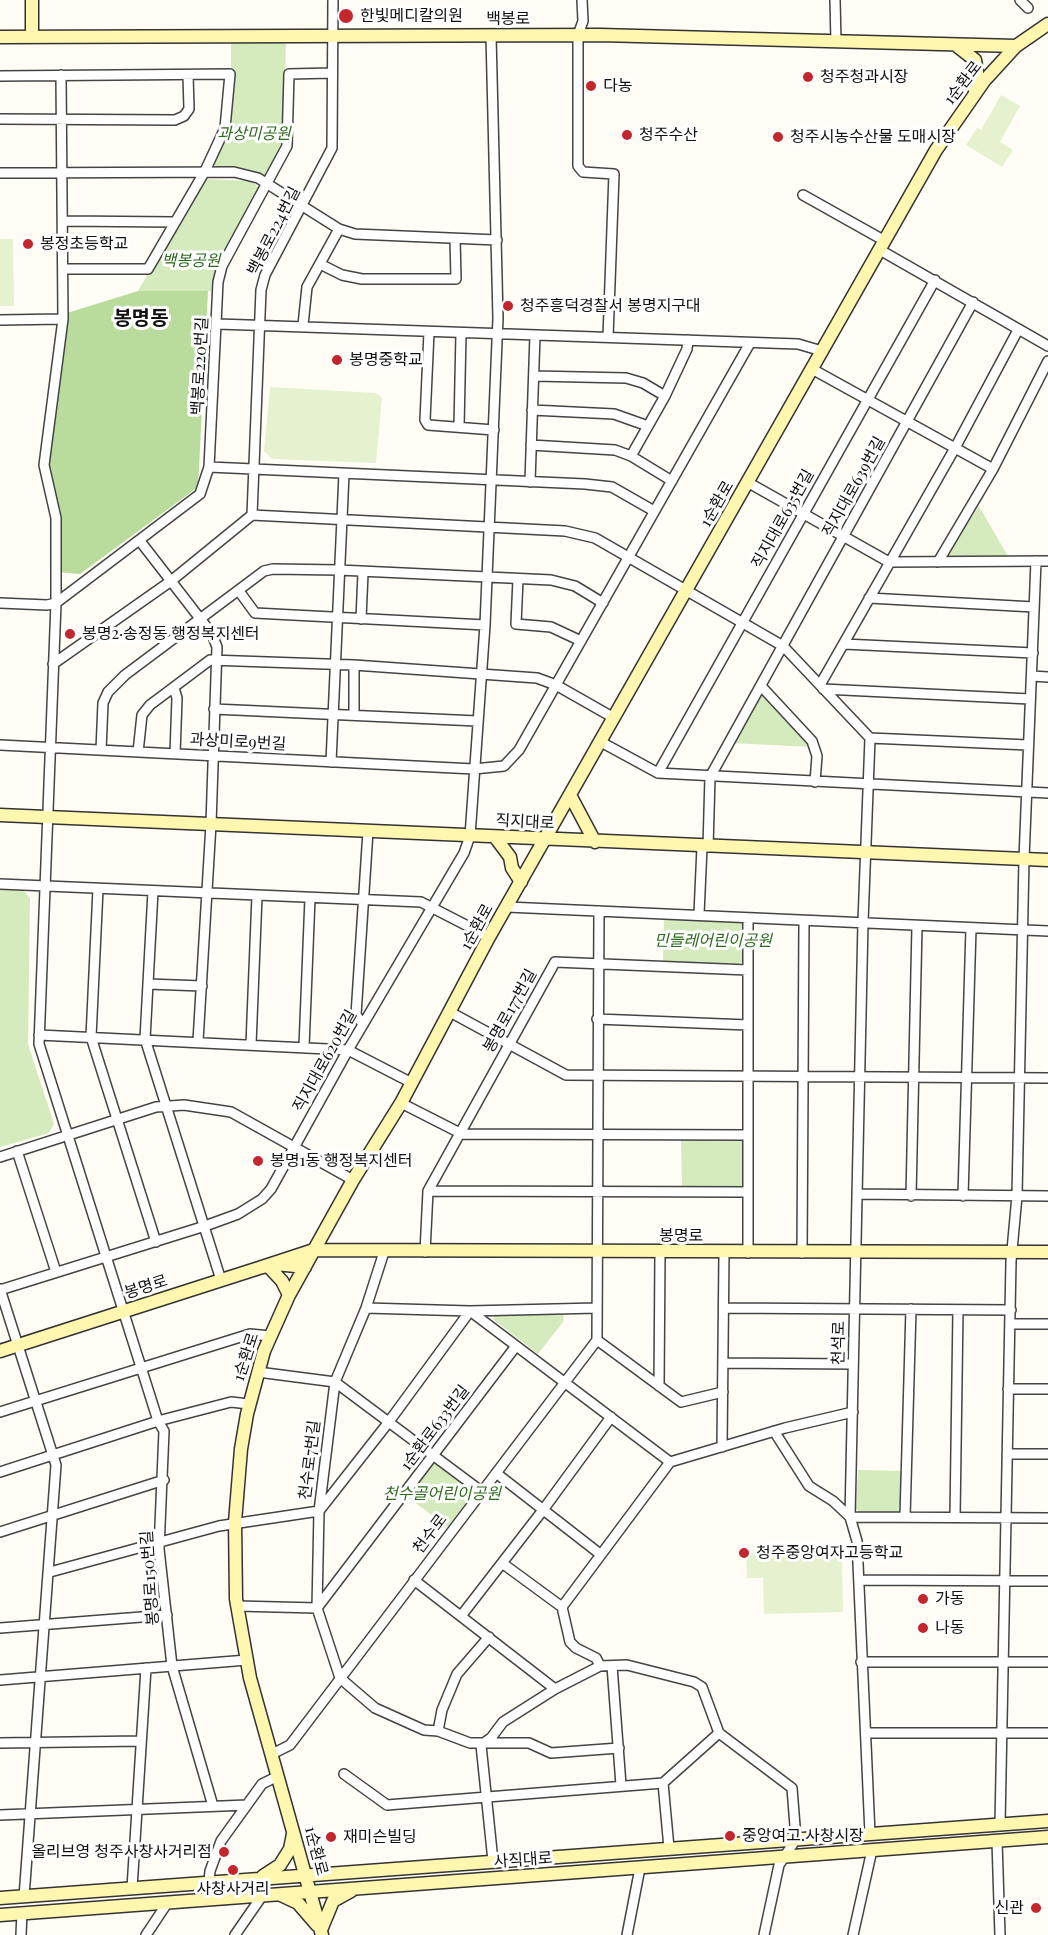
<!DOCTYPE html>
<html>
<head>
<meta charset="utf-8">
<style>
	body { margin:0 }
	canvas { display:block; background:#fffdf5 }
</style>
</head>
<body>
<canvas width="1048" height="1935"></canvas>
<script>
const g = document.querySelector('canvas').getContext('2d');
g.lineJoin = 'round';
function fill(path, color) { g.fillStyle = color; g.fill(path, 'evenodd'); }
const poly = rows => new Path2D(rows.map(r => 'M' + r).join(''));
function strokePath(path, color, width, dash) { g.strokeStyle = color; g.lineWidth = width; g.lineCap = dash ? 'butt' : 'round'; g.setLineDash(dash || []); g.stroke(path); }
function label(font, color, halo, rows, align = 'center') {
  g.font = font + ' "Playfair Display","Noto Sans KR",serif'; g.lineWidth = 6; g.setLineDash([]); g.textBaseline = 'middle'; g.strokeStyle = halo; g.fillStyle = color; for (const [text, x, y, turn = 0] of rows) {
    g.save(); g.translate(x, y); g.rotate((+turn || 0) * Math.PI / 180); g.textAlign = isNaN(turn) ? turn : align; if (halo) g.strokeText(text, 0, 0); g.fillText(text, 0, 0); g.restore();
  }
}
const green = poly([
	[231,43,286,43,283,145,264,177,246,170,219,170,212,163,226,129,231,76],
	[204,179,251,181,260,188,223,255,214,291,138,291],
	[979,506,1009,558,950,558,949,552],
	[760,691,763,691,812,747,732,743],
	[0,889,23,890,30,898,28,1044,54,1124,49,1133,0,1147],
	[664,917,739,921,746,926,744,960,739,964,663,961],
	[681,1138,739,1138,745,1142,746,1183,739,1188,682,1188],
	[564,1312,563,1322,538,1354,494,1320,494,1314],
	[437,1463,474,1489,475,1493,448,1527,406,1496,432,1465],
	[858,1470,904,1471,903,1507,900,1512,862,1513,856,1509]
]);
const forest = poly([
	[138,291,208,291,198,487,80,574,58,572,61,515,47,464,67,313]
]);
const pitch = poly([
	[1001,95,1020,106,1000,142,1013,150,1002,167,966,145,977,128,981,130],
	[0,239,13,239,14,306,0,306],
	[270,387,376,393,382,398,376,463,272,459,264,451],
	[833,1544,842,1550,843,1612,764,1614,763,1578,747,1578,746,1553,755,1553,755,1545]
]);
const street = poly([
	[582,0,583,21,578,35,578,166,583,172,614,174,608,337],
	[835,0,836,42],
	[1020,0,1028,8],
	[61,75,63,319,44,465,56,518,56,603,39,1044,158,1421,164,1431,159,1549,172,1666,213,1806],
	[0,76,230,74,225,128,205,171,148,269,63,269],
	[0,119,175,120,184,116,189,109,188,75],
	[0,173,234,172,258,178,339,229,355,234,497,240],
	[803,195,885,241],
	[63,221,175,222],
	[880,250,1048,346],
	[320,264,342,275,362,279,456,279,455,239],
	[0,320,63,319],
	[218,324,798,344,822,351],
	[303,325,307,287,339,229],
	[429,332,425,420,428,425,494,430],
	[812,369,993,469],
	[534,376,626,378,643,383,665,396],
	[532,410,614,414,648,426],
	[459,427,461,333],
	[531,445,615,450,631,456,672,481],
	[631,456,665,396,687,349,688,340],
	[209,467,585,484,612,487,654,511],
	[530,482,535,335],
	[749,483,889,562,1048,561],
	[252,515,565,531,595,538,783,646,870,738,863,922,850,1517,857,1541,870,1834],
	[252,515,261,290,265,275,332,148,333,0],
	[140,541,212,634,217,647,211,824,198,1041],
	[938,562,993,469,1048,361],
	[518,579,516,624,551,627,581,641],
	[239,591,255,613,485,625],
	[869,598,1034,607],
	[0,603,47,605,56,603,200,494,209,467,218,282,222,266,287,146,289,74,332,73],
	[361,619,363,573],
	[844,644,1033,653],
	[53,664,171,581,252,515],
	[1032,676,1048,677],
	[820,685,955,448,1018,330],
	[761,686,812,741,817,756,815,782],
	[174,688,177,698,175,754],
	[823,689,1030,699],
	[214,709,477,721],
	[354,714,354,665],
	[870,738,1028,745],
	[601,742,658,773,1048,793],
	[0,745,474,769,504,766,519,750,750,343],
	[101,750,103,703,108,692,125,675,264,571,273,569,339,570,551,580,575,586,603,603],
	[138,752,142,715,150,705,210,660,354,665,537,678,556,685,614,718],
	[331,762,344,474],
	[658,773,935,280],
	[708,847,710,777,973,302],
	[0,884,421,902,489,937],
	[98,889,91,1037,156,1242],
	[153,891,145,1039,221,1280],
	[507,907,1048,931],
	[699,914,702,847],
	[148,984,202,986],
	[450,1012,566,1075,1048,1078],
	[597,1019,748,1025],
	[363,1024,356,1015,368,831],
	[39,1035,348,1050,412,1083],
	[251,1044,257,896],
	[304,1047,310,898],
	[401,1103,462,1134,748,1135],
	[17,1151,56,1272],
	[0,1157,156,1107,184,1105,231,1112,353,1180],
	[428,1191,748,1192],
	[857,1194,1048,1196],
	[911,1196,917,926],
	[963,1196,971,928],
	[384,1252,366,1308,335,1382,319,1511,317,1608,340,1678,375,1708,424,1730,438,1731,470,1743,529,1743,551,1753,619,1748],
	[425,1252,428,1191,555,962,748,970],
	[748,1253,748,919],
	[802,1253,804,921],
	[0,1289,56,1465,24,1897],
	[0,1290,205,1226,238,1214,262,1199,271,1189,348,1050,464,853,470,836,485,625,498,318,491,36],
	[366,1308,470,1311,597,1308],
	[725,1308,1011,1310],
	[1010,1324,1048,1324],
	[597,1340,681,1402,723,1392],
	[724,1363,853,1364],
	[258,1372,335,1382,481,1491],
	[659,1386,660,1253],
	[1008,1389,1048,1389],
	[0,1412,250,1334,270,1336],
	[774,1431,809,1486,833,1501,850,1517,1048,1518],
	[722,1447,724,1253],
	[1007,1454,1048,1454],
	[0,1472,158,1421,231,1402,249,1404],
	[496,1473,600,1554],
	[905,1517,911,1309],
	[955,1517,958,1310],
	[0,1532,164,1480],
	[502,1563,562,1607,570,1642,576,1648,596,1658,600,1666],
	[50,1572,219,1526,319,1511,388,1423,470,1311,670,1462],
	[414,1580,555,1689],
	[859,1580,1048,1581],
	[237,1606,317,1608,516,1346],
	[562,1607,670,1462,785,1428,853,1412],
	[461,1616,543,1510,611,1417],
	[0,1628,167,1615],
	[861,1662,1048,1662],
	[612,1666,621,1785],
	[0,1680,247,1660],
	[438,1731,442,1710,457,1674,489,1637],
	[866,1733,1048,1733],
	[0,1743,141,1741],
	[272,1754,290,1745,597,1340,599,911],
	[344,1774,387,1805,663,1783],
	[0,1815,247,1805],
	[1000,1825,1011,1261,1017,1196,1024,859,1036,561],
	[997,1841,1000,1935],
	[669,1848,663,1783,719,1733],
	[493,1861,481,1745,491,1738,503,1722,555,1689,600,1666,627,1665,694,1682,702,1687,719,1733,792,1788,796,1839,779,1865,764,1935],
	[209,1882,210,1871,221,1841,262,1784,278,1776],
	[132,1888,146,1668],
	[21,1935,22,1913],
	[146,1935,168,1902],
	[235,1935,262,1896],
	[627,1935,640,1868],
	[853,1935,872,1850]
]);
const secondary = poly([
	[32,0,32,37],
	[0,37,600,35,1016,46],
	[957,46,975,60,977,72,975,91],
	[570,795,595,842],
	[0,815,1048,860],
	[495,837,510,857,512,868,521,882],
	[268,1266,282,1281,289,1295],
	[259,1268,314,1250,1048,1252],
	[0,1351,259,1268,276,1264,305,1267],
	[263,1876,280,1865,290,1849,293,1834],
	[281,1895,298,1903,317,1925],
	[0,1898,1048,1821],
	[0,1915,1048,1837],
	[321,1930,333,1901,351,1891],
	[322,1935,250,1678,236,1599,235,1522,241,1449,247,1414,264,1351,289,1295,353,1180,401,1103,489,937,936,150,984,81,1016,46,1048,24]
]);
const markers = [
	[346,16,8,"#c4262e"],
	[808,77,6,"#c4262e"],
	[591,86,6,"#c4262e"],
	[627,135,6,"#c4262e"],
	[778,137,6,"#c4262e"],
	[28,244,6,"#c4262e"],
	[508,306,6,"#c4262e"],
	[337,360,6,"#c4262e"],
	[70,634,6,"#c4262e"],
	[258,1161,6,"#c4262e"],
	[744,1553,6,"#c4262e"],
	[923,1599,6,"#c4262e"],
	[923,1628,6,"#c4262e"],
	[730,1836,6,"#c4262e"],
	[331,1837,6,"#c4262e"],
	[224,1852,6,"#c4262e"],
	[233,1870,6,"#c4262e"],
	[1036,1908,6,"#c4262e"]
];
const poiNames = [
	["한빛메디칼의원",360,16],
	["청주청과시장",820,77],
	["다농",603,86],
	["청주수산",639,135],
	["청주시농수산물 도매시장",790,137],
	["봉정초등학교",40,244],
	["청주흥덕경찰서 봉명지구대",520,306],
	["봉명중학교",349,360],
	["봉명2·송정동 행정복지센터",82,634],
	["봉명1동 행정복지센터",270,1161],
	["청주중앙여자고등학교",756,1553],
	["가동",935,1599],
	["나동",935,1628],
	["중앙여고.사창시장",742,1836],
	["재미슨빌딩",343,1837],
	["올리브영 청주사창사거리점",212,1852,"right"],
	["사창사거리",233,1889,"center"],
	["신관",1024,1908,"right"]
];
const streetNames = [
	["백봉로",508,19],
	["1순환로",963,83,-52],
	["백봉로224번길",274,231,-63],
	["백봉로220번길",200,366,-87],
	["직지대로639번길",854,487,-61],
	["1순환로",717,504,-60],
	["직지대로635번길",783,519,-61],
	["과상미로9번길",238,742,3],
	["직지대로",525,822,3],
	["1순환로",477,927,-61],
	["봉명로177번길",510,1011,-61],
	["직지대로620번길",325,1061,-61],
	["봉명로",681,1236],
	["봉명로",146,1287,-18],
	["천석로",839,1343,-89],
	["1순환로",246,1357,-72],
	["1순환로633번길",435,1428,-53],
	["천수로7번길",310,1460,-83],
	["천수로",430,1534,-53],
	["봉명로150번길",150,1578,-94],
	["1순환로",316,1851,75],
	["사직대로",523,1860,-4]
];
const parkNames = [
	["과상미공원",254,134],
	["백봉공원",191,261],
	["민들레어린이공원",713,941],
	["천수골어린이공원",442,1494]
];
const quarterNames = [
	["봉명동",141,319]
];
fill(green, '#d5ebbd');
fill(forest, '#b9dc9c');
fill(pitch, '#e6f2cf');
strokePath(street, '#444', 12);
strokePath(secondary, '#333', 15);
strokePath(street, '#fff', 9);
strokePath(secondary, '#fff6b0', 12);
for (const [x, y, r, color] of markers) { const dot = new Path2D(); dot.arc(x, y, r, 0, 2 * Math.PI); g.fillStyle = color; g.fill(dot); strokePath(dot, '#fff', 2); }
label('16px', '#111', '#fff', poiNames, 'left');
label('16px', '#111', '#fff', streetNames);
label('italic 16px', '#2f6b1f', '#fff', parkNames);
label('bold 20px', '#111', '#fff', quarterNames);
</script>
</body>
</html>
